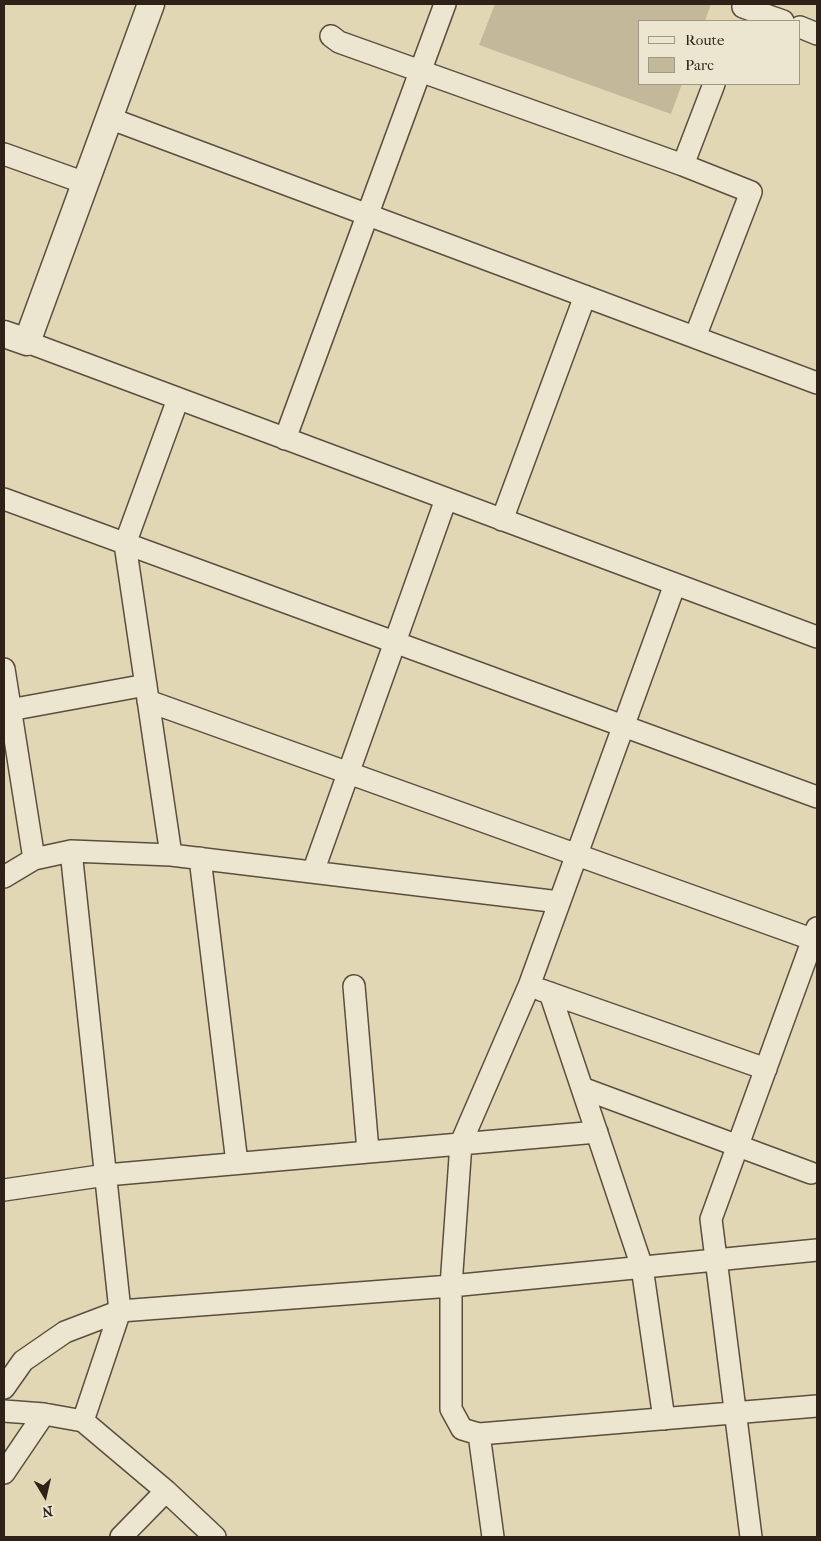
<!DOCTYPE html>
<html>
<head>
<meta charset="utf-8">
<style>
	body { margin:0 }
	#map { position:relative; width:821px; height:1541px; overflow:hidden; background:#e2d7b5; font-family:"IM FELL French Canon",serif }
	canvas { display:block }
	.frame { position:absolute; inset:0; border:5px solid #2f2118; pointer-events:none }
	.legend { position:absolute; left:638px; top:20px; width:162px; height:65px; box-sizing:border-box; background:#ece5cf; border:1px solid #a09786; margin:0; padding:6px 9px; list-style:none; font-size:15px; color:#2f2118 }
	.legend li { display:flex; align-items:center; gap:10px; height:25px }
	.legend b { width:25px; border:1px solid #a09786 }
	.north { position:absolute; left:20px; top:1471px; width:50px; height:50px; -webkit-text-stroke:4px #ece5cf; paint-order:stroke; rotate:171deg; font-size:14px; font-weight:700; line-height:20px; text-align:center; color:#2f2118 }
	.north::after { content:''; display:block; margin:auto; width:18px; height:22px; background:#2f2118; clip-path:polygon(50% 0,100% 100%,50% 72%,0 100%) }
</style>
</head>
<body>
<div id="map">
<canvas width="821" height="1541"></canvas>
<div class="frame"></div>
<ul class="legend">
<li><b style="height:6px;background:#ece5cf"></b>Route</li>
<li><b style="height:14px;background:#c4b89a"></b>Parc</li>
</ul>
<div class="north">N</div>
</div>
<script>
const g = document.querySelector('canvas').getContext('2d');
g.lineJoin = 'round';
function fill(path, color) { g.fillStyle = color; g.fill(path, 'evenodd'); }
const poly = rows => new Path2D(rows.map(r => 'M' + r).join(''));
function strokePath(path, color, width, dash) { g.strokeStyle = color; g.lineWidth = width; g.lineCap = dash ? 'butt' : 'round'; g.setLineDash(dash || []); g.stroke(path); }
const green = poly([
	[495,4,711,4,705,21,640,21,640,84,682,84,671,114,479,45]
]);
const minor = poly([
	[743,7,783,21],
	[800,27,817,34],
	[331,36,339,42,683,165,751,192,695,337],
	[109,118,817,383],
	[4,154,85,183],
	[683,165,714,84],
	[27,342,817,637],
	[285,439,445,4],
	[4,499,817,797],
	[502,520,585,296],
	[675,584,529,986,461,1143,451,1286,451,1409,462,1429,479,1434,817,1406],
	[4,669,34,859],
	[148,701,817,941],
	[4,711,146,685],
	[71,851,120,1311,83,1421],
	[171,855,125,544,178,399],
	[200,858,237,1163],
	[313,872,446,499],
	[4,877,34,859,71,851,171,855,559,902],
	[354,986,368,1151],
	[541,990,766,1069],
	[550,993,642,1267,664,1419],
	[582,1088,811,1173],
	[4,1190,106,1175,597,1132],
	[4,1388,23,1361,65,1332,120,1311,451,1286,817,1250],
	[4,1411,44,1414,83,1421,166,1491,215,1537],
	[479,1434,493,1537],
	[4,1473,44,1414],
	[121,1537,166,1491],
	[751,1537,711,1219,817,928]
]);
const tertiary = poly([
	[4,334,27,342,151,4]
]);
fill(green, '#c4b89a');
strokePath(minor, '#5c4e3f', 24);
strokePath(tertiary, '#5c4e3f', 29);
strokePath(minor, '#ece5cf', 21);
strokePath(tertiary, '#ece5cf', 26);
</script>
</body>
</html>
